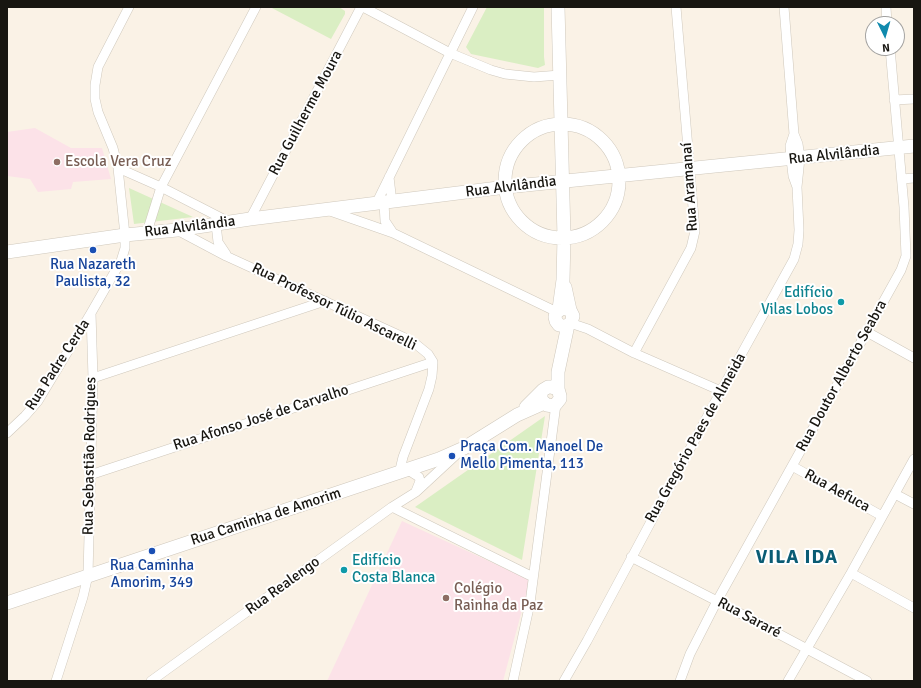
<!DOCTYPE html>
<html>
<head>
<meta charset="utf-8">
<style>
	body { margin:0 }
	#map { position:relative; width:921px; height:688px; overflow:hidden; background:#faf2e6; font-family:Signika,sans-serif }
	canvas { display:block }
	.frame { position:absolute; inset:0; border:8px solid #181611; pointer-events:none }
	.north { position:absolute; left:865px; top:16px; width:40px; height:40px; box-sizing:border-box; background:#fff; border:1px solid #a3a2a0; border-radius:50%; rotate:175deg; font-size:11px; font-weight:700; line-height:16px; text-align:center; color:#181611 }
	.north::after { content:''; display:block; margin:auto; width:14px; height:18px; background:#108aad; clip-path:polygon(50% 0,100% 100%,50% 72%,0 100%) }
</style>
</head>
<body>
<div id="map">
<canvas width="921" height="688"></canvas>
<div class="frame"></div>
<div class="north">N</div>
</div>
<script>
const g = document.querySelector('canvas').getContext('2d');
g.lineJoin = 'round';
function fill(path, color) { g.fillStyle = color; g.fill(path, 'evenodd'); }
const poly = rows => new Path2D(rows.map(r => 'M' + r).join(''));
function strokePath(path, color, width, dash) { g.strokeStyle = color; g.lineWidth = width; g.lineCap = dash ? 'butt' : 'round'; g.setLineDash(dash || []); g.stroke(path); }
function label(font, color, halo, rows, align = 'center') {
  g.font = font + ' Signika,sans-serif'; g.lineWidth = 4; g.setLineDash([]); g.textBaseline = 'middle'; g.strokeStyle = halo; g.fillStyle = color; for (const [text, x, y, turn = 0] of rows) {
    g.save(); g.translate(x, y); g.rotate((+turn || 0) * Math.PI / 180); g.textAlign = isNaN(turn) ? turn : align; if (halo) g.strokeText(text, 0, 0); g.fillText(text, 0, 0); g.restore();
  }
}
const education = poly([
	[35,128,71,148,102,148,111,179,73,182,71,189,38,192,30,179,7,176,7,132],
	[402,521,530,580,503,681,327,681]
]);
const green = poly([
	[270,7,339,7,345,11,345,14,331,39],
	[487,7,544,7,544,57,545,65,538,68,471,54,466,47],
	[129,188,193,217,134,224],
	[545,416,522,560,415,507]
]);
const street = poly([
	[363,7,450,53,491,70,505,74,534,77,560,75],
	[886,7,887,24],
	[894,100,914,99],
	[794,134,790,146,791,159,793,176,797,187],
	[118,168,161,187,229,222],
	[389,177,392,202],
	[902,179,914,178],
	[384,203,385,221,393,233],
	[376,204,473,7],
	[330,211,393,233,557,312],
	[250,219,361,7],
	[216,224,218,242,226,254],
	[177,230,226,256,403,337,417,345,428,354,433,362,432,376,429,389,403,457,399,474],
	[147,232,161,187,256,7],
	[570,323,588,329,634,353,721,391],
	[867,332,914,358],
	[634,353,691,248,695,231,676,7],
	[93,378,325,301],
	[7,433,25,416,38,401,91,313],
	[792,466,882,516],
	[408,470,419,477,420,481,416,491],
	[90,475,433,362],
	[895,494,914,504],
	[392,507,533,577],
	[631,557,717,601,867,681],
	[851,573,914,608],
	[56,681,83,597,88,575,93,378,91,313,121,261,125,248,125,235,118,168,113,148,98,112,95,99,95,85,98,67,129,7],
	[151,681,392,507,416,492,457,454],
	[513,681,530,603,556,404],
	[564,681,587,641,721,391,794,259,798,244,799,230,797,187,800,158,798,144,794,134,784,7],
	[680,681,690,654,717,601,901,270,906,256,904,207,890,48],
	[788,681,851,573,914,459]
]);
const secondary = poly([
	[558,7,564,237,563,280,559,309],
	'505 181a57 57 0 1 1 114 0a57 57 0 1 1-114 0Z',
	[7,252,125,235,177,230,250,219,506,187,914,146],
	[565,287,570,310,573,316,571,323,568,325,564,326,559,325,556,321,555,317,556,313,562,308,570,310],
	[558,389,558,372,568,325],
	[526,407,543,390,548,387,551,387,558,389,560,396,560,399,556,404,553,406,547,405,541,400,541,393],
	[7,603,439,459,464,448,517,415,544,403]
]);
const markers = [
	[57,162,4,"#8d6e63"],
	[93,250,4,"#1a4fb4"],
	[841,302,4,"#0f9aa8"],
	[452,456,4,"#1a4fb4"],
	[152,551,4,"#1a4fb4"],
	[344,570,4,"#0f9aa8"],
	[446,598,4,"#8d6e63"]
];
const streetNames = [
	["Rua Guilherme Moura",306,113,-62],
	["Rua Alvilândia",834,155,-6],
	["Rua Alvilândia",511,187,-7],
	["Rua Aramanaí",690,187,-94],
	["Rua Alvilândia",190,227,-7],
	["Rua Professor Túlio Ascarelli",334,307,26],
	["Rua Padre Cerda",58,365,-57],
	["Rua Doutor Alberto Seabra",842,376,-61],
	["Rua Afonso José de Carvalho",261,418,-18],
	["Rua Gregório Paes de Almeida",696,438,-61],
	["Rua Sebastião Rodrigues",90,456,-89],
	["Rua Aefuca",837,491,29],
	["Rua Caminha de Amorim",266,517,-18],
	["Rua Realengo",283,586,-36],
	["Rua Sararé",749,618,28]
];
const educationNames = [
	["Escola Vera Cruz",65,162],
	["Colégio",454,589],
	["Rainha da Paz",454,606]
];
const transitNames = [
	["Rua Nazareth",93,265],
	["Paulista, 32",93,282],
	["Praça Com. Manoel De",460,447,"left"],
	["Mello Pimenta, 113",460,464,"left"],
	["Rua Caminha",152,566],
	["Amorim, 349",152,583]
];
const cultureNames = [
	["Edifício",833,293],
	["Vilas Lobos",833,310],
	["Edifício",352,561,"left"],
	["Costa Blanca",352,578,"left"]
];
const districtNames = [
	["VILA IDA",797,558]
];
fill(education, '#fce2e8');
fill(green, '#daeec3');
strokePath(street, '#cfc8bc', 10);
strokePath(secondary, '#cfc8bc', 14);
strokePath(street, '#fff', 9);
strokePath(secondary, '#fff', 13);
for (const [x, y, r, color] of markers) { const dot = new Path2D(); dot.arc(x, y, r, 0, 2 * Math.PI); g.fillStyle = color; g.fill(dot); strokePath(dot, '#fff', 1.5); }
label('15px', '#181611', '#fff', streetNames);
label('15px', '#785e54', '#fff', educationNames, 'left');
label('15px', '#164399', '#fff', transitNames);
label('15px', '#0d838f', '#fff', cultureNames, 'right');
g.letterSpacing = '1px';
label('bold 19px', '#0a5c74', '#fff', districtNames);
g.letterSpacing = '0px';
</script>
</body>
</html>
